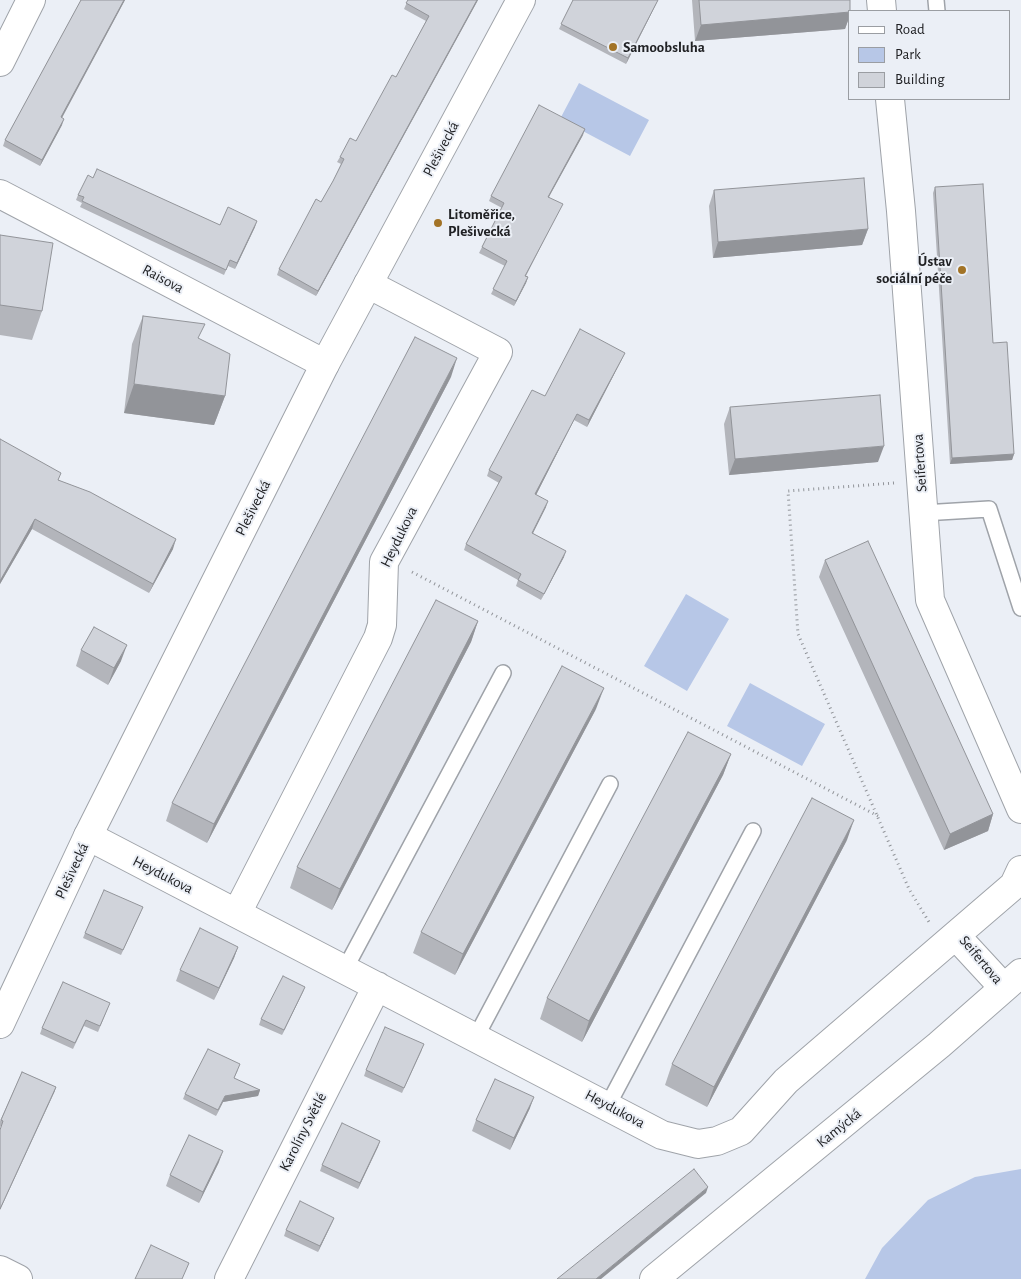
<!DOCTYPE html>
<html>
<head>
<meta charset="utf-8">
<style>
	body { margin:0 }
	#map { position:relative; width:1021px; height:1279px; overflow:hidden; background:#ebeff6; font-family:"Alegreya Sans",sans-serif }
	canvas { display:block }
	.legend { position:absolute; left:848px; top:10px; width:162px; height:90px; box-sizing:border-box; background:#ebeff6; border:1px solid #9a9da2; margin:0; padding:6px 9px; list-style:none; font-size:15px; color:#202124 }
	.legend li { display:flex; align-items:center; gap:10px; height:25px }
	.legend b { width:25px; border:1px solid #9a9da2 }
</style>
</head>
<body>
<div id="map">
<canvas width="1021" height="1279"></canvas>
<ul class="legend">
<li><b style="height:6px;background:#fff"></b>Road</li>
<li><b style="height:14px;background:#b7c7e7"></b>Park</li>
<li><b style="height:14px;background:#d0d3da"></b>Building</li>
</ul>
</div>
<script>
const g = document.querySelector('canvas').getContext('2d');
g.lineJoin = 'round';
function fill(path, color) { g.fillStyle = color; g.fill(path, 'evenodd'); }
const poly = rows => new Path2D(rows.map(r => 'M' + r).join(''));
function strokePath(path, color, width, dash) { g.strokeStyle = color; g.lineWidth = width; g.lineCap = dash ? 'butt' : 'round'; g.setLineDash(dash || []); g.stroke(path); }
function label(font, color, halo, rows, align = 'center') {
  g.font = font + ' "Alegreya Sans",sans-serif'; g.lineWidth = 4; g.setLineDash([]); g.textBaseline = 'middle'; g.strokeStyle = halo; g.fillStyle = color; for (const [text, x, y, turn = 0] of rows) {
    g.save(); g.translate(x, y); g.rotate((+turn || 0) * Math.PI / 180); g.textAlign = isNaN(turn) ? turn : align; if (halo) g.strokeText(text, 0, 0); g.fillText(text, 0, 0); g.restore();
  }
}
const green = poly([
	[579,83,649,120,630,156,560,119],
	[686,594,729,619,687,691,644,666],
	[750,683,825,724,802,766,727,726],
	[1021,1169,1021,1279,865,1279,882,1248,928,1200,975,1177]
]);
const path = poly([
	[894,483,788,491,798,634,909,889,929,922],
	[412,572,878,816]
]);
const lane = poly([
	[936,0,937,11],
	[923,513,989,509,1021,608],
	[345,969,503,673],
	[476,1037,610,784],
	[608,1105,753,831]
]);
const street = poly([
	[881,0,882,11],
	[0,62,31,0],
	[890,99,901,211,930,600,1021,809],
	[0,194,325,364],
	[88,836,662,1135,698,1144,717,1141,741,1131,786,1081,1014,885,1021,870],
	[237,913,378,638,382,625,384,562,498,352,368,284],
	[956,936,1004,988],
	[0,1270,18,1279],
	[229,1279,377,986],
	[654,1279,939,1045,1021,973]
]);
const secondary = poly([
	[0,1024,88,836,325,364,521,0]
]);
const wall = poly([
	[81,0,125,0,62,118,62,125,40,166,3,146,5,140],
	[408,0,478,0,316,296,277,275,279,269,321,202,333,181,341,164,337,162,340,157,356,141,396,77,426,21,404,9],
	[573,0,658,0,626,64,559,29],
	[692,0,850,0,850,15,845,29,695,41],
	[583,135,549,197,560,209,526,276,528,277,526,283,514,306,491,294,505,266,479,253,482,247,502,208,489,201,491,196],
	[93,178,220,225,255,227,235,269,228,266,224,275,80,207,82,203,76,200,78,195],
	[935,187,993,343,1014,454,1012,460,950,464,933,193],
	[714,190,868,229,862,245,713,258,709,206],
	[0,235,42,311,32,340,0,335],
	[143,316,199,339,225,396,214,425,124,413,132,344],
	[622,359,587,427,574,420,536,495,546,507,533,533,564,557,541,600,516,586,518,580,464,550,466,544,499,483,487,476,489,470,545,396],
	[451,377,207,843,166,821,172,803],
	[730,407,878,462,729,475,724,424],
	[0,439,59,480,173,549,149,593,32,529,0,584],
	[825,560,993,814,988,831,944,850,819,577],
	[478,621,471,642,332,910,290,888,297,867],
	[81,650,121,661,108,685,76,666],
	[596,709,455,975,413,953,421,932],
	[731,754,723,775,582,1042,540,1019,547,998],
	[847,840,707,1107,665,1085,672,1064],
	[141,912,121,955,83,938,85,933],
	[238,947,234,958,214,1000,176,981,180,970],
	[305,987,282,1035,259,1025,261,1019],
	[108,1008,98,1032,84,1026,73,1049,40,1034,42,1028],
	[422,1050,402,1093,364,1076,366,1070],
	[238,1070,234,1078,260,1090,258,1096,223,1102,216,1116,183,1099,185,1094],
	[22,1072,56,1087,54,1093,1,1127,0,1126,0,1121],
	[530,1108,510,1150,472,1131,476,1120],
	[380,1141,358,1189,320,1171,322,1165],
	[219,1162,199,1203,166,1186,170,1175],
	[334,1218,318,1252,284,1236,286,1230]
]);
const shadedWall = poly([
	[124,0,125,0,59,123,61,117],
	[477,0,478,0,316,296,318,291],
	[658,0,626,64,628,58],
	[850,12,850,15,845,29,695,41,701,25],
	[64,119,62,125,40,166,42,160],
	[585,129,583,135,546,202,548,197],
	[257,221,255,227,235,269,237,263],
	[868,229,862,245,713,258,718,242],
	[528,277,526,283,514,306,516,301],
	[625,353,622,359,587,427,589,420],
	[457,358,451,377,207,843,214,824],
	[134,384,225,396,214,425,124,413],
	[577,414,574,420,533,501,535,494],
	[884,446,878,462,729,475,735,459],
	[1014,454,1012,460,950,464,952,458],
	[548,501,546,507,530,539,532,533],
	[35,519,32,529,0,584,0,581],
	[176,539,173,549,149,593,153,584],
	[566,551,564,557,541,600,544,594],
	[478,621,471,642,332,910,340,889],
	[127,645,121,661,108,685,114,668],
	[604,688,596,709,455,975,463,954],
	[731,754,723,775,582,1042,589,1021],
	[993,814,988,831,944,850,950,834],
	[854,820,847,840,707,1107,714,1087],
	[238,947,234,958,214,1000,219,988],
	[305,987,303,992,282,1035,284,1030],
	[56,1087,54,1093,0,1210,0,1209],
	[260,1090,258,1096,223,1102,216,1116,225,1096],
	[534,1097,530,1108,510,1150,514,1138],
	[380,1141,378,1147,358,1189,360,1183],
	[223,1151,219,1162,199,1203,203,1192],
	[708,1187,706,1193,601,1279,596,1279],
	[334,1218,332,1223,318,1252,320,1246]
]);
const building = poly([
	[81,0,124,0,61,117,64,119,42,160,5,140,81,0],
	[408,0,477,0,318,291,279,269,316,199,321,202,333,181,344,159,340,157,350,138,356,141,392,75,396,77,429,16,406,3,408,0],
	[573,0,658,0,628,58,561,24,573,0],
	[699,0,850,0,850,12,701,25,699,0],
	[539,105,585,129,548,197,563,204,525,276,528,277,516,301,493,289,507,261,482,247,504,203,491,196,539,105],
	[97,169,220,225,228,207,257,221,237,263,230,260,226,270,82,201,84,197,78,195,88,175,93,178,97,169],
	[864,178,868,229,718,242,714,190,864,178],
	[983,184,993,343,1007,342,1014,454,952,458,935,187,983,184],
	[0,235,53,243,42,311,0,305,0,235],
	[143,316,205,324,198,338,230,354,225,396,134,384,143,316],
	[580,329,625,353,589,420,577,414,535,494,548,501,532,533,566,551,544,594,518,580,521,574,466,544,502,477,489,470,532,390,545,396,580,329],
	[415,337,457,358,214,824,172,803,415,337],
	[880,395,884,446,735,459,730,407,880,395],
	[0,439,61,473,58,480,90,492,176,539,153,584,35,519,0,581,0,439],
	[868,541,993,814,950,834,825,560,868,541],
	[436,600,478,621,340,889,297,867,436,600],
	[94,627,127,645,114,668,81,650,94,627],
	[562,666,604,688,463,954,421,932,562,666],
	[688,732,731,754,589,1021,547,998,688,732],
	[812,798,854,820,714,1087,672,1064,812,798],
	[104,890,143,907,123,950,85,933,104,890],
	[200,928,238,947,219,988,180,970,200,928],
	[283,976,305,987,284,1030,261,1019,283,976],
	[63,982,110,1003,100,1026,86,1020,75,1043,42,1028,63,982],
	[385,1027,424,1044,404,1088,366,1070,385,1027],
	[208,1049,240,1064,234,1078,260,1090,225,1096,218,1110,185,1094,208,1049],
	[22,1072,56,1087,0,1209,0,1130,3,1121,1,1120,22,1072],
	[495,1079,534,1097,514,1138,476,1120,495,1079],
	[342,1123,380,1141,360,1183,322,1165,342,1123],
	[189,1135,223,1151,203,1192,170,1175,189,1135],
	[694,1169,708,1187,596,1279,557,1279,694,1169],
	[300,1201,334,1218,320,1246,286,1230,300,1201],
	[151,1245,189,1263,182,1279,135,1279,151,1245]
]);
const markers = [
	[613,47,5,"#a27326"],
	[438,223,5,"#a27326"],
	[962,270,5,"#a27326"]
];
const poiNames = [
	["Samoobsluha",623,47],
	["Litoměřice,",448,214],
	["Plešivecká",448,231],
	["Ústav",952,261,"right"],
	["sociální péče",952,278,"right"]
];
const streetNames = [
	["Plešivecká",441,149,-62],
	["Raisova",163,279,28],
	["Seifertova",920,463,-94],
	["Plešivecká",253,508,-63],
	["Heydukova",399,537,-64],
	["Plešivecká",72,871,-65],
	["Heydukova",163,875,27],
	["Seifertova",981,960,50],
	["Heydukova",615,1109,28],
	["Kamýcká",839,1128,-39],
	["Karolíny Světlé",303,1132,-63]
];
fill(green, '#b7c7e7');
strokePath(lane, '#9fa3a9', 18);
strokePath(street, '#9fa3a9', 30);
strokePath(secondary, '#9fa3a9', 30);
strokePath(path, '#919499', 3, [1, 4]);
strokePath(lane, '#fff', 15);
strokePath(street, '#fff', 28);
strokePath(secondary, '#fff', 28);
fill(wall, '#b3b5bb');
fill(shadedWall, '#929499');
fill(building, '#d0d3da');
strokePath(building, '#929499', 1);
for (const [x, y, r, color] of markers) { const dot = new Path2D(); dot.arc(x, y, r, 0, 2 * Math.PI); g.fillStyle = color; g.fill(dot); strokePath(dot, '#ebeff6', 2); }
label('bold 15px', '#202124', '#ebeff6', poiNames, 'left');
label('15px', '#202124', '#ebeff6', streetNames);
</script>
</body>
</html>
